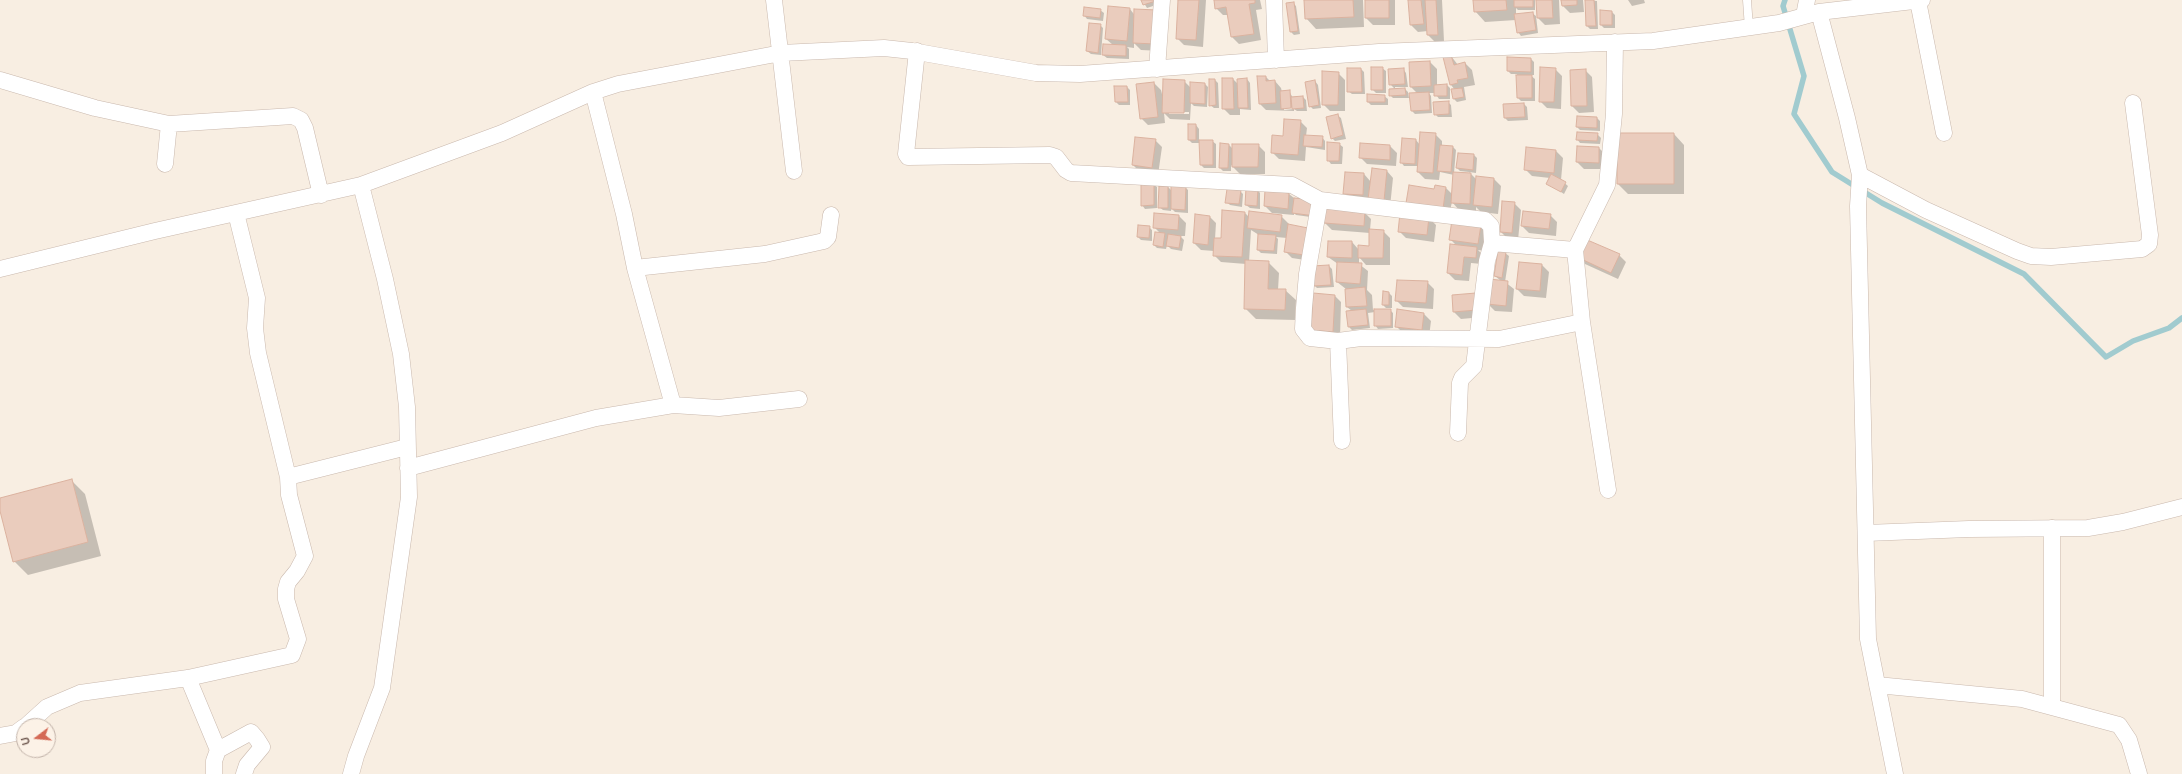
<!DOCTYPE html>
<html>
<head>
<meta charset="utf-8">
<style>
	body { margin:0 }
	#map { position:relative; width:2182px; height:774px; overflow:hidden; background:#f8eee2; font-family:Cabin,sans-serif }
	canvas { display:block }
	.north { position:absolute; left:16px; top:718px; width:40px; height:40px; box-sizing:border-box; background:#fcf2e7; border:1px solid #c2b3a9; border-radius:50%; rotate:254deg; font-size:11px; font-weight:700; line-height:16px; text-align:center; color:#6c554c }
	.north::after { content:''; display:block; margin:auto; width:14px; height:18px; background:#d46955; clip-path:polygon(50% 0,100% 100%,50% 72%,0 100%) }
</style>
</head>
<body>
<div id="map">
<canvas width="2182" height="774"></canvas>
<div class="north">U</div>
</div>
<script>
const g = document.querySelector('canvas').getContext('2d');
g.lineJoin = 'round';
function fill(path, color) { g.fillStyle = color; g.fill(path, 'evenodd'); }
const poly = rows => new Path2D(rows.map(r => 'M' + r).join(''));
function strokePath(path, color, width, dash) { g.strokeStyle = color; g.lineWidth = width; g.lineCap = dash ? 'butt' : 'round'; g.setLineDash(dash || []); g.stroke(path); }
const shadow = poly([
	[1142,0,1161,0,1162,3,1147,8],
	[1179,0,1206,0,1203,47,1184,45,1177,38],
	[1215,0,1260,0,1262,9,1256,10,1261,40,1239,44,1232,37,1228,15,1223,15,1216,8],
	[1314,0,1363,0,1364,27,1316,29,1306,18],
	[1366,0,1395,0,1395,25,1373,25,1366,18],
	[1409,0,1442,0,1444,41,1435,42,1428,35,1428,31,1418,32,1411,25],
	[1474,0,1535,0,1535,10,1518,10,1516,8,1516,15,1532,13,1536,16,1538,33,1521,36,1518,32,1516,20,1485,22,1475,11],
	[1537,0,1559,0,1560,24,1545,25,1538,18],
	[1562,0,1583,0,1584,12,1570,13,1563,6],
	[1586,0,1597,1,1598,29,1590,29,1587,26],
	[1628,0,1644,0,1645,3,1632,6],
	[1293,3,1296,6,1300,34,1294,35,1291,32,1287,4],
	[1109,7,1130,9,1162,51,1141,50,1134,43,1134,48,1127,47,1129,49,1129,59,1107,58,1103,55,1113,45,1106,39],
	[1100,10,1104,13,1103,21,1087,19,1084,15],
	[1612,12,1615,15,1615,28,1604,28,1601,25],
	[1100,25,1103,28,1101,55,1091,54,1087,51],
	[1451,56,1458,65,1465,63,1472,70,1475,85,1464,87,1466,100,1457,102,1454,99,1455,90,1451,85,1444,57],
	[1531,59,1534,62,1534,75,1530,75,1535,79,1535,101,1521,101,1518,98,1517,74,1511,74,1508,71],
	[1430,62,1437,69,1437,86,1447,85,1450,88,1450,99,1439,99,1435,93,1429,93,1431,96,1432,113,1415,114,1412,111,1418,94,1411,87,1410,63],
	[1382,68,1386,71,1386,93,1376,93,1372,89],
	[1348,69,1361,69,1364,72,1365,94,1352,94,1348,91],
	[1403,69,1406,73,1408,87,1395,87,1395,89,1405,89,1408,92,1409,98,1393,98,1390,95,1395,89,1390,84],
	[1555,69,1562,76,1561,109,1547,108,1540,101],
	[1585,70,1592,77,1594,112,1579,113,1572,106],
	[1338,73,1345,80,1345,111,1330,111,1323,104],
	[1266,77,1270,81,1275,81,1281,88,1282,92,1289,91,1293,98,1303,97,1306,100,1307,111,1297,111,1294,109,1296,107,1284,108,1284,110,1294,109,1294,111,1266,110,1260,104],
	[1233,79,1238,84,1238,80,1247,79,1250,83,1251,110,1240,109,1240,115,1230,115,1223,108],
	[1215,80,1218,83,1219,108,1214,108,1210,105],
	[1184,81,1191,88,1205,84,1208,87,1207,107,1194,106,1191,103,1190,120,1170,119,1164,113,1165,123,1148,125,1141,118,1154,83,1161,90,1163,98],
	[1169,112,1189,112,1189,114,1169,114],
	[1315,81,1318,85,1321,108,1313,109,1310,106],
	[1115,87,1127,87,1130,90,1130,105,1119,105,1116,102],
	[1384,96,1388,99,1388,105,1371,105,1368,102],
	[1448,102,1451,105,1452,117,1438,117,1435,114],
	[1524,104,1527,107,1528,120,1508,121,1505,118],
	[1337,115,1341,118,1346,139,1335,141,1332,138],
	[1578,117,1597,118,1600,121,1600,131,1580,130,1577,127],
	[1300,121,1307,128,1306,136,1322,137,1325,141,1325,150,1306,147,1305,161,1279,159,1272,152],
	[1196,125,1199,129,1199,141,1212,141,1216,144,1216,168,1204,168,1201,165,1200,143,1192,143,1189,140],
	[1435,134,1442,141,1442,146,1453,147,1456,150,1454,173,1469,174,1469,172,1460,171,1457,168,1474,155,1477,158,1476,173,1469,172,1477,180,1477,177,1494,179,1501,186,1498,214,1481,212,1476,207,1476,211,1459,210,1452,202,1449,215,1414,209,1435,190,1446,188,1453,195,1454,175,1440,172,1439,180,1425,179,1418,172,1419,166,1404,166,1401,162,1403,139,1416,140,1420,145],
	[1597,134,1601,138,1600,144,1580,143,1577,139],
	[1674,134,1684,145,1684,194,1628,194,1618,184],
	[1136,138,1155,140,1162,147,1158,175,1140,172,1133,165],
	[1339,144,1343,147,1342,164,1331,164,1328,160],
	[1221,145,1229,145,1233,149,1258,145,1265,152,1265,174,1240,174,1231,165,1231,171,1223,171,1220,168],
	[1390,146,1397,153,1396,166,1367,164,1360,157],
	[1527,148,1556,151,1563,158,1561,180,1568,186,1564,194,1547,183,1550,178,1532,176,1525,169],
	[1599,148,1606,155,1605,169,1584,169,1577,162],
	[1387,171,1393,178,1390,207,1351,200,1345,193,1364,174,1371,182],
	[1153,184,1157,187,1157,208,1145,209,1142,205],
	[1168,187,1172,191,1185,187,1188,190,1188,213,1175,212,1171,208,1171,211,1163,210,1159,207],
	[1257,189,1260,193,1260,209,1250,208,1246,205],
	[1240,191,1243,194,1242,207,1230,205,1227,202],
	[1289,194,1294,198,1317,201,1318,218,1296,215,1294,213,1294,215,1272,213,1265,206],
	[1514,203,1521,210,1518,240,1508,239,1501,232],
	[1364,212,1371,219,1370,230,1383,231,1390,238,1390,265,1366,265,1359,257,1359,264,1368,271,1367,290,1372,295,1373,310,1390,310,1393,313,1393,328,1378,329,1375,325,1375,312,1368,313,1370,328,1352,330,1349,327,1352,311,1347,307,1346,289,1337,282,1338,264,1328,257,1329,242,1352,242,1359,250,1370,247,1370,233,1332,230,1325,223],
	[1245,213,1249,217,1281,216,1288,223,1311,261,1292,258,1285,251,1287,238,1276,237,1278,239,1277,254,1261,253,1258,250,1259,235,1251,230,1249,262,1268,262,1279,273,1278,290,1285,290,1296,300,1295,320,1256,319,1245,308,1246,264,1221,262,1214,255,1214,251,1201,250,1194,243,1209,216,1216,223,1215,239,1222,239],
	[1550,215,1557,222,1556,236,1529,233,1522,226],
	[1179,216,1186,223,1185,236,1180,236,1184,240,1182,251,1171,249,1167,245,1166,249,1157,248,1154,245,1160,233,1154,227],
	[1429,218,1436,225,1434,242,1406,238,1399,231],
	[1481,226,1488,233,1485,251,1478,250,1483,255,1482,264,1471,263,1469,281,1455,280,1448,273,1456,245,1450,239],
	[1149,227,1152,230,1152,241,1141,240,1138,237],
	[1505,253,1509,256,1505,282,1514,289,1512,312,1495,311,1488,304,1501,281,1495,276],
	[1619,255,1626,262,1618,279,1585,264,1578,257],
	[1542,265,1549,272,1546,298,1524,296,1517,289],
	[1329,266,1332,269,1334,287,1317,288,1314,285],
	[1427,282,1434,289,1433,309,1403,307,1396,300],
	[1383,292,1389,293,1392,296,1392,308,1386,308,1383,305],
	[1334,295,1341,302,1340,338,1312,330],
	[1453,296,1483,317,1461,319,1454,312],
	[1398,311,1424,314,1431,321,1429,337,1403,333,1396,326],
	[71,480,85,494,101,556,28,575,14,561,0,507,0,499]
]);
const stream = poly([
	[1785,0,1783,6,1804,76,1794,114,1832,172,1882,203,2024,274,2106,357,2133,341,2169,328,2182,318]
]);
const building = poly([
	[1141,0,1159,0,1143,5,1141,0],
	[1178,0,1199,0,1196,40,1176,39,1178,0],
	[1214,0,1255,0,1255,3,1249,4,1254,34,1231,37,1226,7,1215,9,1214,0],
	[1304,0,1353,0,1354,17,1305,19,1304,0],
	[1365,0,1389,0,1389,18,1365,18,1365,0],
	[1408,0,1421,0,1424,24,1410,25,1408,0],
	[1425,0,1436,0,1438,35,1427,35,1425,0],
	[1473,0,1506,0,1507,10,1474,12,1473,0],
	[1514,0,1533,0,1533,7,1514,7,1514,0],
	[1536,0,1552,0,1553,18,1537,18,1536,0],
	[1561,0,1577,0,1577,5,1562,6,1561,0],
	[1585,0,1594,0,1596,26,1586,26,1585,0],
	[1294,2,1298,31,1290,32,1286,3,1294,2],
	[1108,6,1130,8,1127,41,1105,39,1108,6],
	[1084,7,1101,9,1100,18,1083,16,1084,7],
	[1134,9,1157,10,1155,44,1133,43,1134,9],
	[1600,10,1612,11,1612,25,1600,25,1600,10],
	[1533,12,1536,30,1517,33,1514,14,1533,12],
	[1089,23,1101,24,1098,53,1086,51,1089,23],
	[1103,44,1126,45,1126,56,1102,55,1103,44],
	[1451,55,1454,65,1465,62,1468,78,1457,80,1458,83,1450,85,1443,57,1451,55],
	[1507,57,1531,58,1531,72,1507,71,1507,57],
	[1430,61,1431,86,1410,87,1409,62,1430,61],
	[1371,67,1383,67,1383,90,1371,90,1371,67],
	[1540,67,1556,68,1554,102,1539,102,1540,67],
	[1347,68,1361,68,1362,92,1347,92,1347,68],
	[1404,68,1405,84,1389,85,1388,69,1404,68],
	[1586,69,1587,106,1571,106,1570,70,1586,69],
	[1322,71,1339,72,1338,105,1322,105,1322,71],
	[1516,75,1532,75,1532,98,1517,98,1516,75],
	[1257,76,1266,76,1266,81,1275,80,1276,103,1259,104,1257,76],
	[1222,78,1233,78,1234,109,1222,109,1222,78],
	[1247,78,1248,108,1238,108,1237,79,1247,78],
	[1163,79,1185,80,1184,113,1162,113,1163,79],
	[1209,79,1215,79,1216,105,1209,106,1209,79],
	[1315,80,1319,105,1309,107,1305,82,1315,80],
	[1154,82,1158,117,1140,119,1136,84,1154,82],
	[1190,82,1205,83,1205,104,1190,103,1190,82],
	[1447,84,1447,96,1434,96,1434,85,1447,84],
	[1114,86,1127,86,1128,102,1115,102,1114,86],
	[1405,88,1406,95,1389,96,1389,89,1405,88],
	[1462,88,1464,97,1453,99,1451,89,1462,88],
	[1290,90,1291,108,1281,109,1280,91,1290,90],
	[1429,92,1430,110,1411,111,1409,93,1429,92],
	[1367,94,1385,95,1385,102,1367,102,1367,94],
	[1303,96,1304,108,1292,109,1291,97,1303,96],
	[1449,101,1449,114,1434,115,1433,102,1449,101],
	[1524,103,1525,117,1504,118,1503,104,1524,103],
	[1338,114,1343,135,1331,139,1326,117,1338,114],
	[1577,116,1597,117,1597,128,1576,127,1577,116],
	[1284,119,1301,120,1298,155,1271,153,1272,135,1283,136,1284,119],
	[1188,124,1196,124,1196,140,1188,140,1188,124],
	[1420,132,1436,133,1433,173,1417,172,1420,132],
	[1577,132,1598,133,1597,141,1576,140,1577,132],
	[1617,133,1674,133,1674,184,1617,184,1617,133],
	[1304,135,1323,136,1322,147,1303,146,1304,135],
	[1135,137,1156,139,1152,168,1132,165,1135,137],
	[1402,138,1416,139,1415,164,1400,163,1402,138],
	[1199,140,1213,140,1213,165,1200,165,1199,140],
	[1327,142,1340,143,1339,161,1327,161,1327,142],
	[1220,143,1229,144,1228,168,1219,168,1220,143],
	[1360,143,1390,145,1390,160,1359,158,1360,143],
	[1232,144,1259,144,1258,167,1232,167,1232,144],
	[1440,145,1453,146,1451,172,1437,171,1440,145],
	[1577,146,1599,147,1599,163,1576,162,1577,146],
	[1526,147,1556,150,1554,173,1524,170,1526,147],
	[1458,153,1474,154,1473,170,1456,168,1458,153],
	[1372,168,1387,170,1384,201,1368,199,1372,168],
	[1345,172,1364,173,1363,195,1343,194,1345,172],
	[1453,172,1471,173,1470,204,1451,203,1453,172],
	[1551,174,1566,182,1561,192,1546,184,1551,174],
	[1476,176,1494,178,1492,207,1473,205,1476,176],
	[1141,183,1154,183,1154,205,1141,206,1141,183],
	[1171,185,1186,186,1185,210,1171,209,1171,185],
	[1409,185,1434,189,1435,185,1446,187,1443,209,1406,203,1409,185],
	[1159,186,1168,186,1168,208,1158,208,1159,186],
	[1246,188,1258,188,1257,206,1245,205,1246,188],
	[1227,189,1241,190,1239,204,1225,203,1227,189],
	[1265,190,1289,193,1288,209,1264,206,1265,190],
	[1294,198,1317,200,1315,216,1292,213,1294,198],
	[1502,201,1515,202,1512,233,1500,232,1502,201],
	[1325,208,1365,211,1364,226,1324,223,1325,208],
	[1222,210,1245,212,1242,257,1213,256,1214,238,1221,238,1222,210],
	[1249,211,1282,215,1280,232,1247,228,1249,211],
	[1523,211,1551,214,1549,229,1521,226,1523,211],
	[1154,213,1179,215,1178,230,1153,228,1154,213],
	[1400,213,1429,217,1427,235,1398,232,1400,213],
	[1195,214,1210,216,1208,245,1193,243,1195,214],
	[1452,220,1481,225,1478,244,1449,240,1452,220],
	[1288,224,1308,228,1304,255,1284,252,1288,224],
	[1138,225,1150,226,1149,238,1137,237,1138,225],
	[1369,229,1384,230,1383,258,1358,258,1358,245,1369,246,1369,229],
	[1155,232,1165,233,1163,247,1153,245,1155,232],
	[1168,234,1181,236,1179,248,1166,246,1168,234],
	[1258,234,1276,235,1274,251,1257,250,1258,234],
	[1585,239,1620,254,1611,273,1577,257,1585,239],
	[1328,241,1352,241,1352,258,1327,257,1328,241],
	[1450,244,1477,247,1476,258,1464,257,1462,275,1447,273,1450,244],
	[1498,250,1506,252,1502,278,1494,276,1498,250],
	[1245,260,1269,261,1268,289,1286,289,1285,310,1244,309,1245,260],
	[1337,262,1362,263,1360,284,1336,282,1337,262],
	[1519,262,1542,264,1540,291,1516,289,1519,262],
	[1329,265,1331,285,1313,286,1312,266,1329,265],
	[1489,279,1508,281,1506,306,1487,304,1489,279],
	[1397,280,1428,281,1426,303,1395,301,1397,280],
	[1365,287,1367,306,1346,307,1345,289,1365,287],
	[1383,291,1389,292,1389,305,1382,305,1383,291],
	[1313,293,1335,295,1333,332,1311,330,1313,293],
	[1476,293,1477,310,1453,312,1452,295,1476,293],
	[1366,309,1368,325,1348,327,1346,311,1366,309],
	[1374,309,1391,309,1391,326,1374,326,1374,309],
	[1397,309,1424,313,1422,330,1395,327,1397,309],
	[72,479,88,542,13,562,0,511,0,498,72,479]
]);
const service = poly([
	[1747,0,1749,28]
]);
const minor = poly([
	[774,0,794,171],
	[1274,0,1276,60],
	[1918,1,1944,133],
	[1819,12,1847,118,1860,175,1858,206,1868,639,1895,774],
	[1804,16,1807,0],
	[917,51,906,154,908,157,1050,155,1056,157,1066,170,1071,173,1292,185,1320,200,1485,220,1491,226,1492,243,1575,250],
	[1157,69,1162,0],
	[0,80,95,108,169,124,293,116,301,120,305,128,321,195],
	[593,92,624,214,635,268,673,405],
	[165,164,169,124],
	[1860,175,1926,210,2017,251,2031,256,2051,257,2142,249,2149,244,2150,235,2133,103],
	[1320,200,1307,274,1304,308,1303,329,1310,338,1338,341,1361,338,1499,339,1582,322],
	[236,213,257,298,255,328,258,353,288,477],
	[635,268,765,254,824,241,828,237,831,215],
	[0,269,155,231,361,185,502,133,593,92,618,84,781,53,884,48,912,51,1036,73,1080,74,1379,52,1653,41,1779,23,1819,12,1922,0],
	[1338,341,1342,441],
	[1458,433,1460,383,1462,378,1474,366,1487,261,1492,243],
	[408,468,596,418,673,405,719,408,799,399],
	[1608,490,1582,322,1575,250,1607,185,1614,114,1615,42],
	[2052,528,2052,707],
	[1866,533,1969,529,2088,528,2123,522,2182,507],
	[188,678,218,750,251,732,257,739,262,747,247,765,244,774],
	[1877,685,2022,699,2119,725,2129,740,2139,774],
	[26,726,47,707,80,693,188,678,292,655,298,639,286,599,286,589,288,582,297,571,305,556,289,495,288,477,407,447],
	[0,736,16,733,24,727],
	[214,774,214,761,218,750],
	[351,774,356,756,382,688,409,497,407,407,401,354,385,279,361,185]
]);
fill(shadow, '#0003');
strokePath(stream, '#a1cbcf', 5.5);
fill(building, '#eaccbd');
strokePath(building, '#dbb29f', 1);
strokePath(service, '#c9b8ad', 9);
strokePath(minor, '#c9b8ad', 17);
strokePath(service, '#fff', 8);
strokePath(minor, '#fff', 16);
</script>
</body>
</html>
